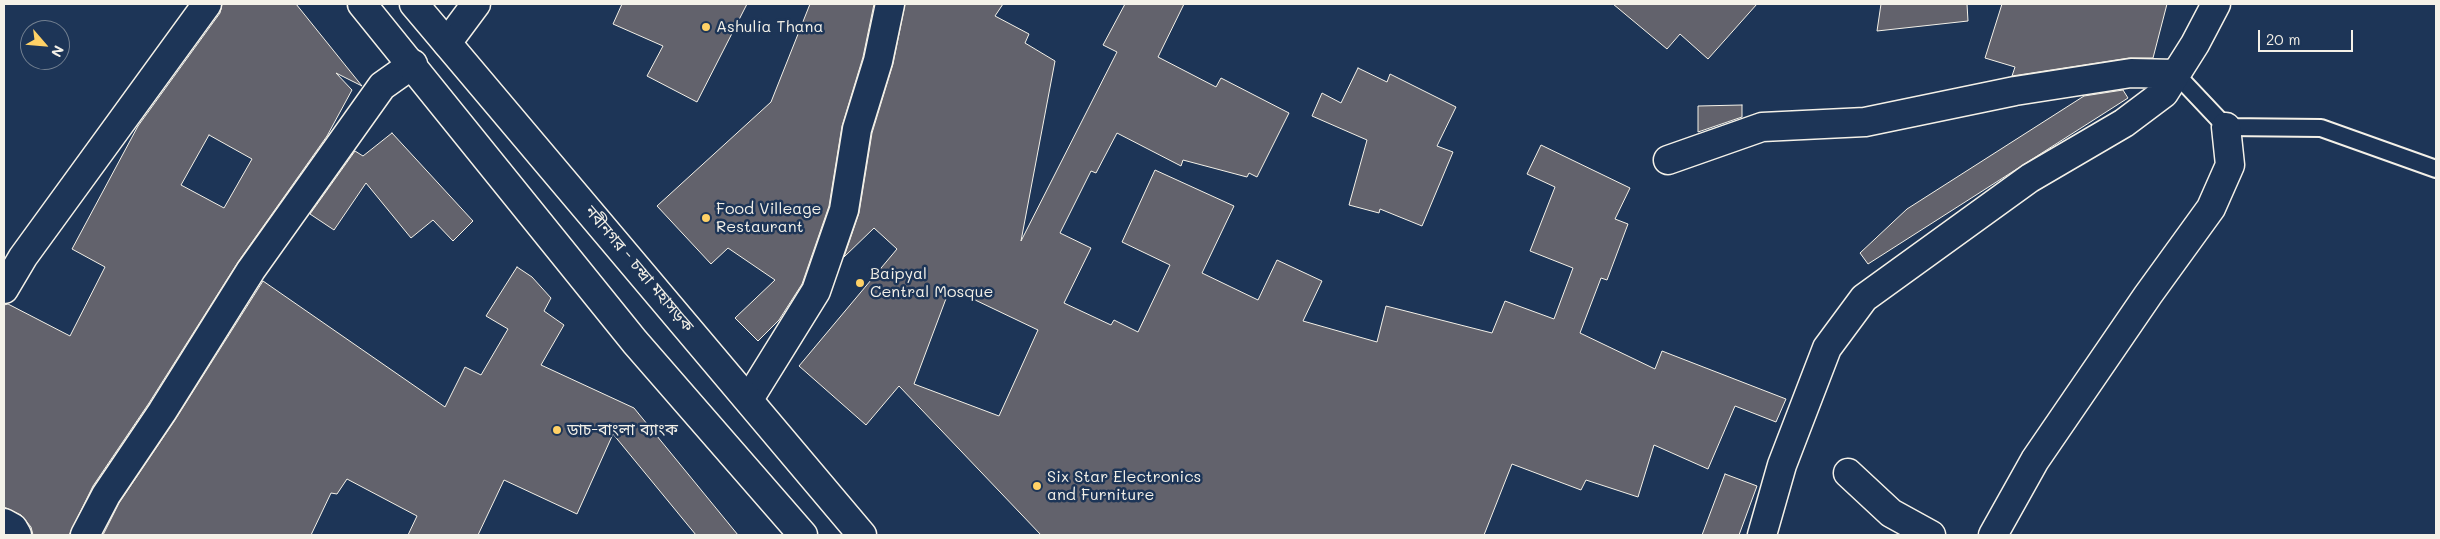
<!DOCTYPE html>
<html>
<head>
<meta charset="utf-8">
<style>
	body { margin:0 }
	#map { position:relative; width:2440px; height:539px; overflow:hidden; background:#1d3557; font-family:Mali,sans-serif }
	canvas { display:block }
	.frame { position:absolute; inset:0; border:5px solid #f4f1e8; pointer-events:none }
	.north { position:absolute; left:20px; top:20px; width:50px; height:50px; box-sizing:border-box; background:#1d3557; border:1px solid #738091; border-radius:50%; rotate:117deg; font-size:14px; font-weight:700; line-height:20px; text-align:center; color:#f4f1e8 }
	.north::after { content:''; display:block; margin:auto; width:18px; height:22px; background:#ffd166; clip-path:polygon(50% 0,100% 100%,50% 72%,0 100%) }
	.scale { position:absolute; left:2258px; top:30px; width:95px; height:22px; box-sizing:border-box; border:2px solid #f4f1e8; border-top:0; padding-left:6px; font-size:15px; line-height:18px; white-space:nowrap; color:#f4f1e8; -webkit-text-stroke:4px #1d3557; paint-order:stroke }
</style>
</head>
<body>
<div id="map">
<canvas width="2440" height="539"></canvas>
<div class="frame"></div>
<div class="north">N</div>
<div class="scale">20 m</div>
</div>
<script>
const g = document.querySelector('canvas').getContext('2d');
g.lineJoin = 'round';
function fill(path, color) { g.fillStyle = color; g.fill(path, 'evenodd'); }
const poly = rows => new Path2D(rows.map(r => 'M' + r).join(''));
function strokePath(path, color, width, dash) { g.strokeStyle = color; g.lineWidth = width; g.lineCap = dash ? 'butt' : 'round'; g.setLineDash(dash || []); g.stroke(path); }
function label(font, color, halo, rows, align = 'center') {
  g.font = font + ' Mali,"Noto Sans Bengali",sans-serif'; g.lineWidth = 5; g.setLineDash([]); g.textBaseline = 'middle'; g.strokeStyle = halo; g.fillStyle = color; for (const [text, x, y, turn = 0] of rows) {
    g.save(); g.translate(x, y); g.rotate((+turn || 0) * Math.PI / 180); g.textAlign = isNaN(turn) ? turn : align; if (halo) g.strokeText(text, 0, 0); g.fillText(text, 0, 0); g.restore();
  }
}
const building = poly([
	[222,4,296,4,362,86,336,73,352,90,327,136,238,262,149,403,93,486,69,535,33,535,31,527,21,515,4,507,4,305,8,304,70,336,105,267,72,249,138,126,220,13,222,4],
	[209,135,252,159,224,208,181,185,209,135],
	[622,4,747,4,697,102,647,76,663,46,613,24,622,4],
	[810,4,874,4,863,57,842,126,829,206,802,284,779,320,758,341,735,318,775,280,728,248,711,264,657,206,771,102,810,4],
	[905,4,1003,4,995,16,1029,34,1025,43,1055,61,1021,241,1117,52,1103,45,1125,4,1184,4,1158,57,1216,87,1221,78,1289,113,1257,177,1249,173,1247,177,1183,160,1181,166,1117,133,1096,173,1091,171,1060,233,1091,248,1064,303,1111,325,1114,320,1138,332,1170,265,1122,242,1155,170,1234,206,1202,273,1258,300,1277,260,1322,281,1303,321,1377,342,1386,306,1492,333,1505,301,1554,319,1573,268,1530,251,1555,187,1527,174,1541,145,1630,188,1615,219,1628,224,1607,280,1601,278,1580,333,1655,369,1662,351,1786,399,1776,422,1735,406,1708,469,1654,445,1638,497,1586,480,1581,490,1512,464,1484,535,1041,535,899,386,866,425,799,366,897,249,874,228,844,257,859,213,872,133,893,64,905,4],
	[950,288,1038,330,999,416,914,384,950,288],
	[1613,4,1757,4,1708,59,1680,34,1667,49,1613,4],
	[1881,4,1967,4,1968,21,1877,31,1881,4],
	[2002,4,2167,4,2153,58,2129,58,2012,76,2015,67,1985,58,2002,4],
	[1358,68,1387,82,1390,74,1456,107,1437,146,1453,152,1422,226,1380,209,1379,213,1349,205,1367,140,1312,116,1322,93,1341,103,1358,68],
	[2123,90,2128,98,1868,264,1860,253,1907,209,2084,96,2123,90],
	[1742,105,1742,117,1698,132,1698,106,1742,105],
	[392,133,473,221,453,241,433,220,411,238,366,183,334,230,310,214,355,151,363,156,392,133],
	[517,267,532,277,551,298,544,311,564,325,541,365,634,408,738,535,696,535,613,434,577,514,504,480,478,535,408,535,417,516,347,479,337,494,331,493,311,535,103,535,119,503,175,420,263,281,445,407,465,367,481,375,508,329,486,316,517,267],
	[1725,474,1757,486,1739,535,1702,535,1725,474]
]);
const lane = poly([
	[2176,74,2226,127,2321,128,2436,169]
]);
const street = poly([
	[447,43,476,4],
	[1668,160,1762,127,1865,122,2015,91,2131,73,2176,74],
	[4,289,23,257,207,4],
	[749,399,816,291,844,210,857,129,878,61,890,4],
	[1848,473,1891,513,1931,535],
	[4,523,13,528,17,535],
	[85,535,106,495,162,412,251,270,382,86,413,64],
	[1762,535,1782,465,1827,348,1864,298,2030,178,2124,123,2164,93,2195,44,2216,4],
	[1993,535,2035,460,2148,295,2211,208,2230,165,2226,127]
]);
const highway = poly([
	[362,4,635,342,803,535],
	[414,4,862,535]
]);
const markers = [
	[706,27,5,"#ffd166"],
	[706,218,5,"#ffd166"],
	[860,283,5,"#ffd166"],
	[557,430,5,"#ffd166"],
	[1037,486,5,"#ffd166"]
];
const poiNames = [
	["Ashulia Thana",716,27],
	["Food Villeage",716,209],
	["Restaurant",716,227],
	["Baipyal",870,274],
	["Central Mosque",870,292],
	["ডাচ-বাংলা ব্যাংক",567,430],
	["Six Star Electronics",1047,477],
	["and Furniture",1047,495]
];
const streetNames = [
	["নবীনগর - চন্দ্রা মহাসড়ক",639,269,50]
];
fill(building, '#62626c');
strokePath(building, '#f4f1e8', 1);
strokePath(lane, '#f4f1e8', 20);
strokePath(street, '#f4f1e8', 31);
strokePath(highway, '#f4f1e8', 31);
strokePath(lane, '#1d3557', 16);
strokePath(street, '#1d3557', 28);
strokePath(highway, '#1d3557', 28);
for (const [x, y, r, color] of markers) { const dot = new Path2D(); dot.arc(x, y, r, 0, 2 * Math.PI); g.fillStyle = color; g.fill(dot); strokePath(dot, '#1d3557', 2); }
label('16px', '#f4f1e8', '#1d3557', poiNames, 'left');
label('16px', '#f4f1e8', '#1d3557', streetNames);
</script>
</body>
</html>
